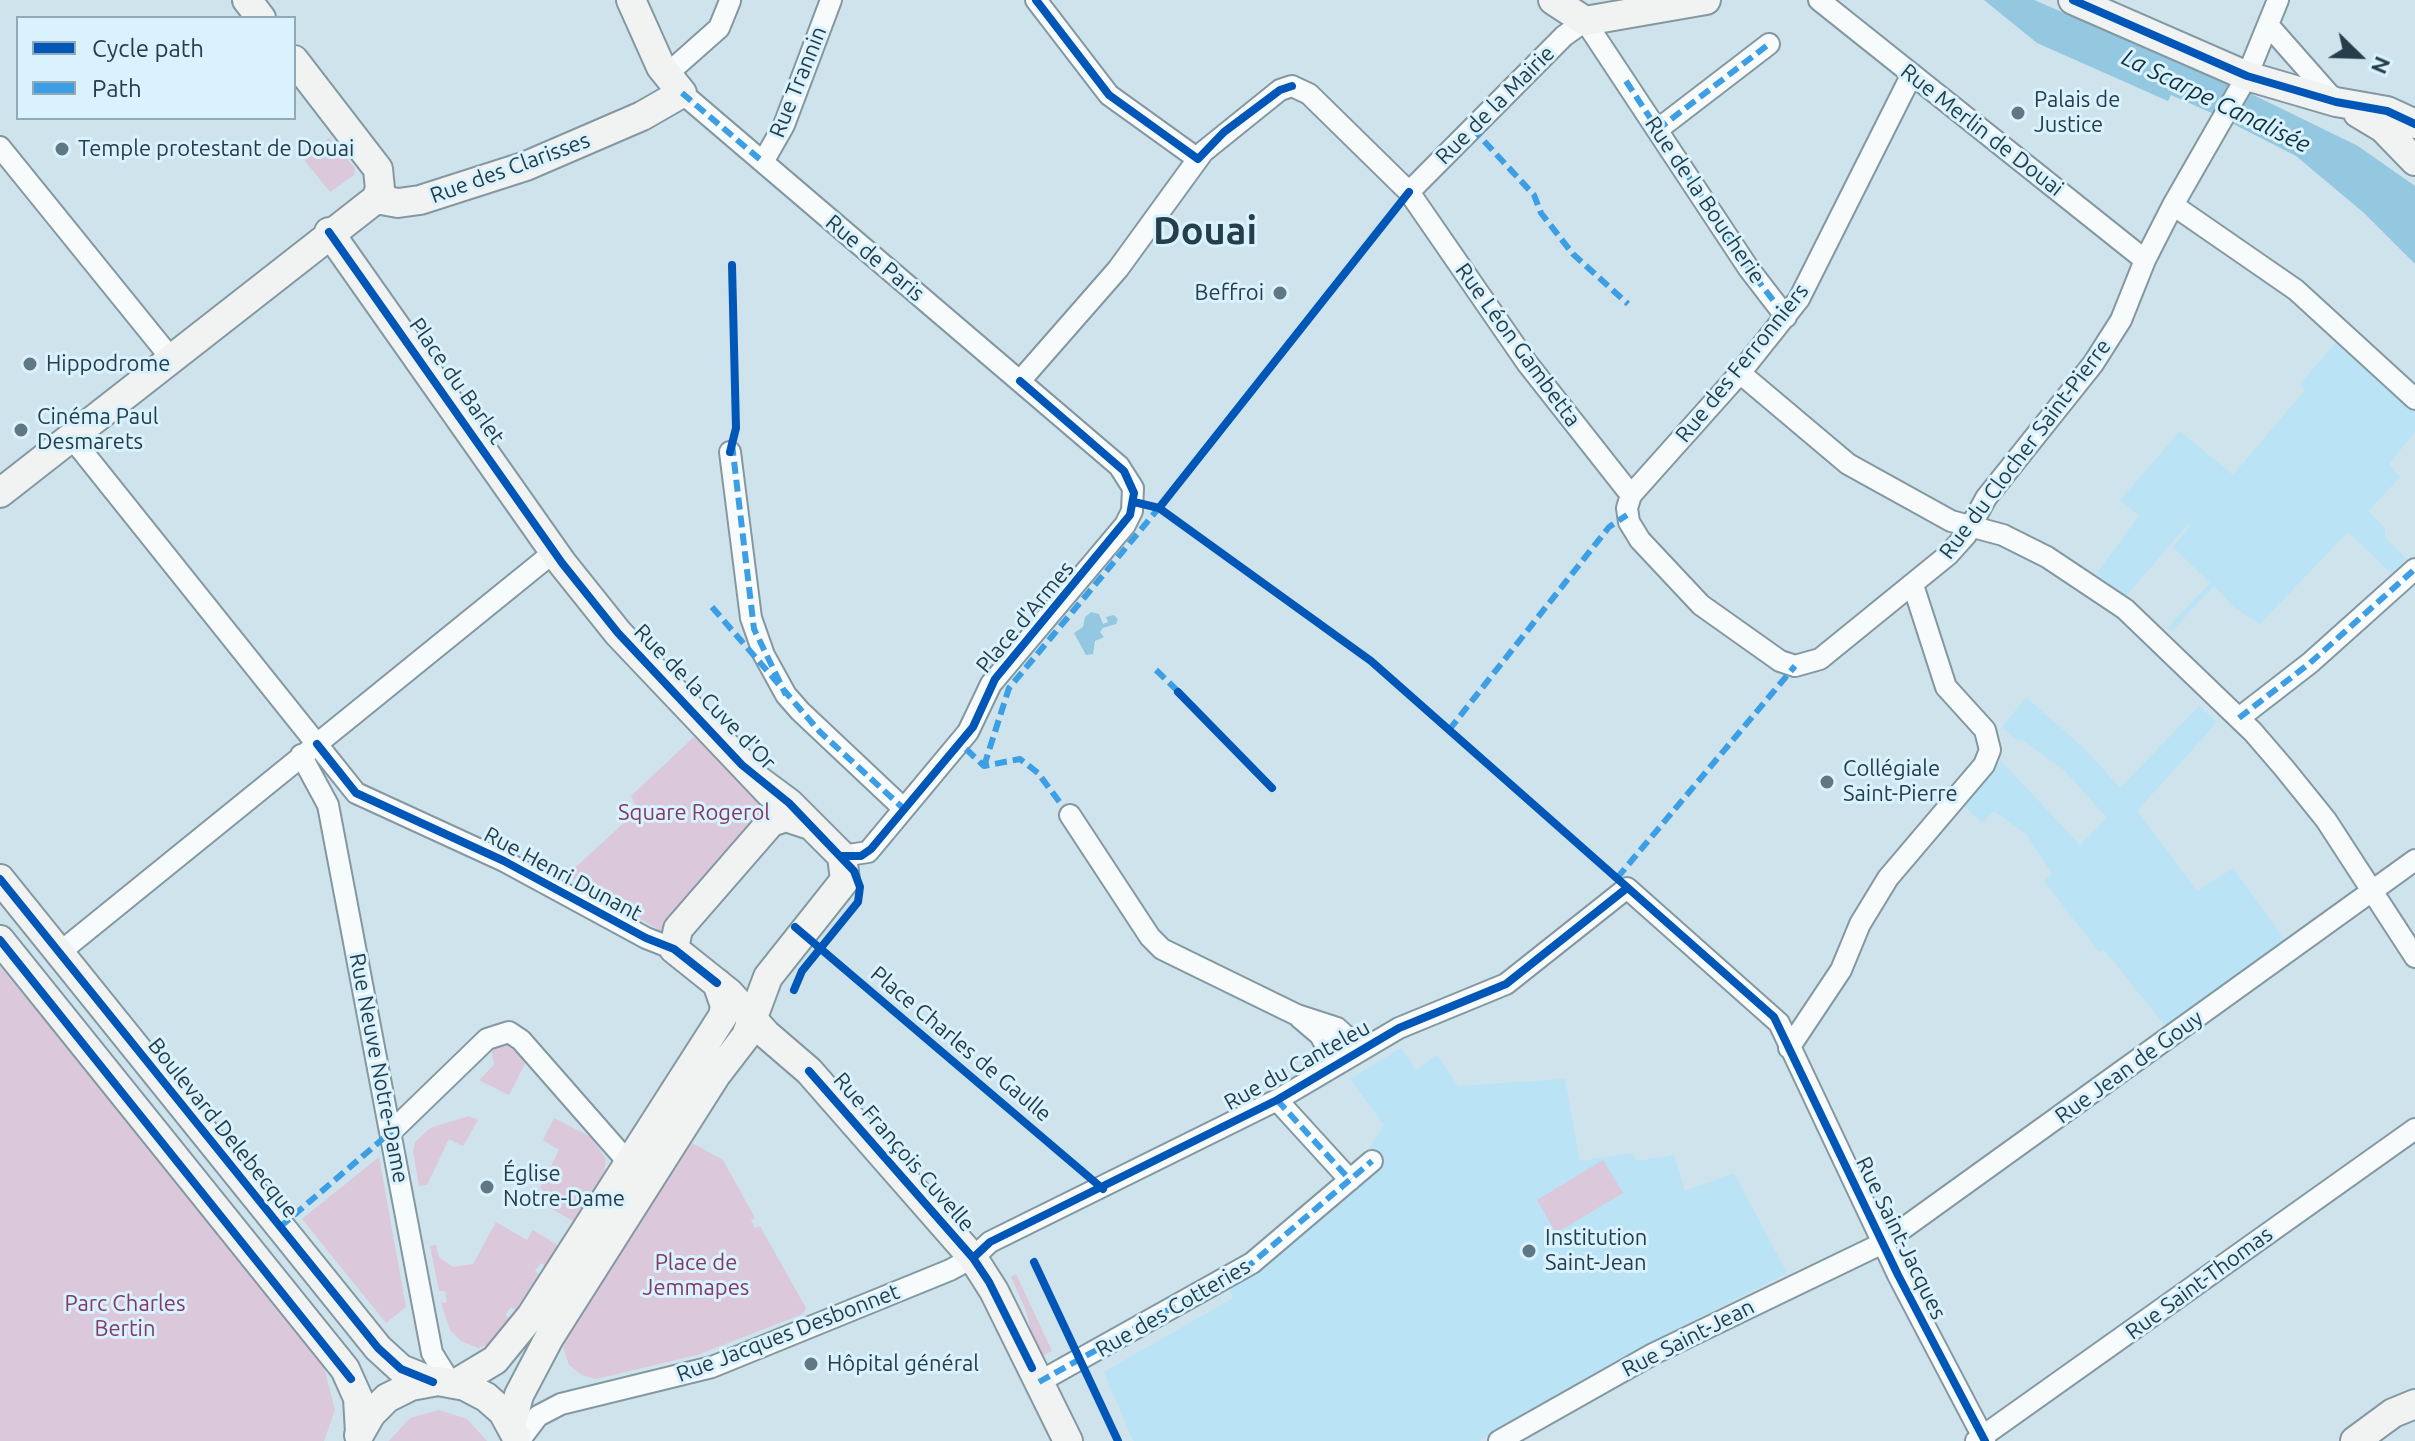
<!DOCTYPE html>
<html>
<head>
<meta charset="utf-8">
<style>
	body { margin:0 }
	#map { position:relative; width:2415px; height:1441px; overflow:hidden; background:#cfe3ec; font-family:Ubuntu,sans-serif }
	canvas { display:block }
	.legend { position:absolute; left:16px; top:16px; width:280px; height:104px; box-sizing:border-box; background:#d9f2fe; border:2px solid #91aab6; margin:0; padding:10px 14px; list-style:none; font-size:24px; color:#243e4a }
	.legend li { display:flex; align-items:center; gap:16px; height:40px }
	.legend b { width:40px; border:2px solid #91aab6 }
	.north { position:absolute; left:2319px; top:16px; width:80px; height:80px; -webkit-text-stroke:6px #d9f2fe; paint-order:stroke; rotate:113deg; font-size:22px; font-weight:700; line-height:32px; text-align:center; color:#243e4a }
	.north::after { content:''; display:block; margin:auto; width:28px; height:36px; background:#243e4a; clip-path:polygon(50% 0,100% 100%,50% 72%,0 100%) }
</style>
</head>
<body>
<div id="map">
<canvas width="2415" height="1441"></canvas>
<ul class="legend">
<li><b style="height:10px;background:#0057b8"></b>Cycle path</li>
<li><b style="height:10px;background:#3c9ee4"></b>Path</li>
</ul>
<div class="north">N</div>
</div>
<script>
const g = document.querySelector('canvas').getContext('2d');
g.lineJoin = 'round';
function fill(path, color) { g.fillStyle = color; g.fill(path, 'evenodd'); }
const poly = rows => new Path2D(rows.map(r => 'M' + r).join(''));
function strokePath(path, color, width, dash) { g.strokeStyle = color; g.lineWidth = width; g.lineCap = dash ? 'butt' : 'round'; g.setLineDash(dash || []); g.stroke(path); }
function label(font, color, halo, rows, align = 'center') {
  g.font = font + ' Ubuntu,sans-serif'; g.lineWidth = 6; g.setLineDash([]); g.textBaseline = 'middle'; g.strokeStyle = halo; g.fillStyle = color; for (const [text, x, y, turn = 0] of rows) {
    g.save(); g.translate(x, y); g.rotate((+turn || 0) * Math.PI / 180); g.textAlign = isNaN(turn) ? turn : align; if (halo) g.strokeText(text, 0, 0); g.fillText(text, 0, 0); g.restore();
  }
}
const built = poly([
	[2339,339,2415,412,2415,432,2389,464,2400,477,2368,511,2385,528,2385,538,2407,559,2391,573,2348,532,2260,624,2235,608,2214,586,2172,631,2168,627,2210,583,2173,547,2190,526,2188,524,2126,596,2096,574,2139,516,2120,500,2180,431,2233,475,2305,390,2300,384],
	[2026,697,2086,750,2120,788,2199,706,2217,722,2137,811,2197,891,2233,868,2287,943,2167,1028,2104,950,2099,952,2044,881,2052,874,2026,834,1994,811,1982,823,1963,805,2001,761,2080,845,2107,818,2065,771,2021,739,2018,742,2002,727],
	[1401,1048,1416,1070,1437,1055,1458,1086,1565,1079,1580,1161,1633,1153,1636,1161,1674,1155,1685,1191,1734,1173,1787,1273,1622,1357,1479,1441,1133,1441,1104,1372,1233,1298,1228,1287,1267,1265,1381,1166,1367,1152,1384,1125,1350,1079]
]);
const green = poly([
	[329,138,355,168,354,175,330,192,305,161],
	[696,735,769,809,664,933,567,875,638,810,631,796],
	[0,966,322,1359,335,1410,324,1441,0,1441],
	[502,1039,529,1056,509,1095,479,1080,494,1065,491,1046],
	[469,1116,478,1120,463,1146,449,1139,427,1185,419,1186,413,1151,415,1142,430,1128],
	[554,1118,591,1137,606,1159,604,1174,575,1222,548,1207,553,1198,540,1188,559,1150,543,1140],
	[692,1143,723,1160,755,1218,751,1220,755,1228,760,1226,806,1308,803,1314,697,1355,596,1379,582,1375,569,1365,561,1341],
	[379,1157,406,1307,386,1323,302,1219],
	[1603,1160,1623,1193,1556,1233,1537,1200],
	[496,1222,527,1240,533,1230,559,1246,546,1266,541,1263,535,1271,540,1275,515,1310,511,1307,505,1315,509,1319,490,1344,478,1348,461,1341,450,1330,441,1303,447,1302,445,1291,439,1291,430,1246,436,1245,439,1257,453,1267,473,1264],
	[1016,1274,1052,1351,1039,1358,1025,1308,1011,1277],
	[439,1410,467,1419,487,1441,389,1441,410,1418]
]);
const water = poly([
	[1984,0,2034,0,2229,83,2358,146,2415,186,2415,264,2364,213,2296,156,2214,114,2171,95,2168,101,2037,43],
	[1091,612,1099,614,1103,624,1108,622,1106,617,1114,615,1118,619,1116,624,1103,628,1100,632,1104,637,1095,641,1093,654,1086,655,1074,633,1083,627,1085,617]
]);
const street = poly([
	[1036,0,1109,95,1198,159],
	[1819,0,2145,260],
	[2269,26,2336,102],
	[1912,74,1799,299,1740,373,1631,495,1627,508,1629,522,1640,540,1701,605,1780,661,1795,666,1820,659,1948,555,1966,535,1986,498,2093,364,2121,320,2145,260,2173,205,2247,76,2278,0],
	[666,75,719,28,730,1],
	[682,93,1119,466,1133,488,1132,511,1125,525,991,684,968,732,868,852,842,856],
	[1657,130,1769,44],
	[0,147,170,357],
	[763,162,784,125,831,0],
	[1409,192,1564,36,1585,21,1749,269,1786,317],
	[2173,205,2296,290,2415,399],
	[1740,373,1848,464,1951,521,2003,535,2047,557,2125,609,2253,732,2284,768,2326,820,2415,957],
	[1020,381,1118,269,1203,152,1280,90,1292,86,1309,94,1409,192,1527,363,1631,495],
	[71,437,356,793,504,861,646,938,674,949],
	[730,452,751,618,764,655,786,695,800,711,904,809],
	[2239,718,2310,663,2415,569],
	[301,755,328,805,432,1353,450,1382],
	[1070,815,1150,937,1162,949,1297,1015,1337,1028,1360,1049],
	[59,953,554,552],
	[1300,1018,1320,1035,1336,1064],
	[1789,1048,1841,970,1860,924,1888,878,1984,765,1990,750,1985,730,1946,687,1913,585],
	[1277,1100,1350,1180],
	[392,1131,487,1039,509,1032,521,1040,628,1162],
	[1039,1382,1252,1263,1372,1161],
	[519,1441,538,1416,561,1404,712,1367,950,1270,974,1257,990,1242,1277,1100,1399,1028,1506,984,1627,888,1779,1023,1898,1275,1985,1441],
	[1499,1441,1653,1354,1883,1243,2415,860],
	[1976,1441,2415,1129]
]);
const secondary = poly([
	[247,0,261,18],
	[1553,0,1585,21,1706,0],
	[2073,0,2247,76,2336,102,2387,111,2415,124],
	[294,60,378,169,380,189,376,199],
	[2358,113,2383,128,2415,161],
	[376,199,398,203,420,200,526,166,642,116,682,93,661,67,631,0],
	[329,232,562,563,618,633,770,793],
	[0,493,376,199],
	[807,824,786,817,771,822,678,929,674,949,729,993,766,1034,809,1071,973,1258,994,1291,1068,1441],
	[0,879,378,1348,401,1369,433,1382],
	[0,940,345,1369,358,1398,360,1433],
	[455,1384,495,1360,531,1316,723,1016,725,1006,717,983],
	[511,1426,519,1395,549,1338,716,1075,746,1036,768,977,845,880,842,856,789,803,758,780],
	[359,1435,371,1414,387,1398,411,1386,438,1381,465,1386,486,1397,503,1412,516,1436],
	[2355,1441,2393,1413,2415,1404]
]);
const quiet = poly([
	[1626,81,1749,269,1786,317],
	[682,93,763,162],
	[1472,128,1534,195,1541,213,1573,254,1628,304],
	[1657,130,1769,44],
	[732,444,754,629,786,695],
	[712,607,820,732,904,809],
	[1156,670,1182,695],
	[2239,718,2310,663,2415,569],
	[1449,730,1609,527,1627,515],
	[966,749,984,766,1020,759,1038,773,1061,804],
	[984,766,1009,688,1163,503],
	[1617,878,1795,666],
	[1277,1100,1350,1180],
	[280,1227,392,1131],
	[1039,1382,1252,1263,1372,1161]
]);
const cycleway = poly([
	[1036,0,1109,95,1198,159,1224,132,1280,90,1292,86],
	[2073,0,2247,76,2336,102,2387,111,2415,124],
	[329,232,562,563,618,633,742,765,789,803,854,871,860,887,858,902,802,971,794,990],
	[730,452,736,428,732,265],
	[1134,502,1159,508,1371,661,1774,1017,1898,1275,1985,1441],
	[1159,508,1409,192],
	[1178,692,1272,788],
	[317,744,356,793,504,861,646,938,674,949,717,983],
	[842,856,861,856,871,849,973,727,995,679,1130,515,1134,493,1124,471,1020,381],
	[0,879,378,1348,401,1369,433,1382],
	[795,927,1103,1189],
	[0,940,351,1379],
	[809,1071,973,1258,989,1282,1032,1368],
	[973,1258,990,1242,1277,1100,1399,1028,1506,984,1627,888],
	[1034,1262,1118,1441]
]);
const markers = [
	[2018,113,8,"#607883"],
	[62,149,8,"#607883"],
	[1280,293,8,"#607883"],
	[30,364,8,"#607883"],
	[21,430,8,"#607883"],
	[1827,782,8,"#607883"],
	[487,1187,8,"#607883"],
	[1529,1251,8,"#607883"],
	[811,1364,8,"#607883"]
];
const streetNames = [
	["Rue Trannin",798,82,-68],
	["Rue de la Mairie",1495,105,-45],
	["Rue Merlin de Douai",1982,130,38],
	["Rue des Clarisses",510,168,-20],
	["Rue de la Boucherie",1705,200,56],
	["Rue de Paris",875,258,40],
	["Rue Léon Gambetta",1518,345,54],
	["Rue des Ferronniers",1742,363,-51],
	["Place du Barlet",457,381,55],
	["Rue du Clocher Saint-Pierre",2025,449,-53],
	["Place d'Armes",1025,617,-50],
	["Rue de la Cuve d'Or",705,697,46],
	["Rue Henri Dunant",563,874,28],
	["Place Charles de Gaulle",961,1044,40],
	["Rue du Canteleu",1297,1065,-29],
	["Rue Jean de Gouy",2129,1067,-36],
	["Rue Neuve Notre-Dame",379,1068,79],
	["Boulevard Delebecque",223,1128,51],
	["Rue François Cuvelle",904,1152,49],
	["Rue Saint-Jacques",1901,1238,64],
	["Rue Saint-Thomas",2199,1283,-36],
	["Rue des Cotteries",1173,1308,-30],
	["Rue Jacques Desbonnet",788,1333,-21],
	["Rue Saint-Jean",1688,1338,-27]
];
const poiNames = [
	["Palais de",2034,100],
	["Justice",2034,125],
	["Temple protestant de Douai",78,149],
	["Beffroi",1264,293,"right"],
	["Hippodrome",46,364],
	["Cinéma Paul",37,417],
	["Desmarets",37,442],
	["Collégiale",1843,769],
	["Saint-Pierre",1843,794],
	["Église",503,1174],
	["Notre-Dame",503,1199],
	["Institution",1545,1238],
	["Saint-Jean",1545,1263],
	["Hôpital général",827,1364]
];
const parkNames = [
	["Square Rogerol",694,813],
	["Place de",696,1263],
	["Jemmapes",696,1288],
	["Parc Charles",125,1304],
	["Bertin",125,1329]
];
const waterNames = [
	["La Scarpe Canalisée",2216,101,26]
];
const townNames = [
	["Douai",1205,231]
];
fill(built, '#bae3f5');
fill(green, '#dbc8da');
fill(water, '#93c8e0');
strokePath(street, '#8398a1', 24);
strokePath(secondary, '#8398a1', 32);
strokePath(street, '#f8fbfc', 20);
strokePath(secondary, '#f0f3f1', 28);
strokePath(quiet, '#3c9ee4', 6, [12, 6]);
strokePath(cycleway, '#0057b8', 8);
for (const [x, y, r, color] of markers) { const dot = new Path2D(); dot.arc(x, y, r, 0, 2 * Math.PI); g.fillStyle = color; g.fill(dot); strokePath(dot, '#d9f2fe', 3); }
label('22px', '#243e4a', '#d9f2fe', streetNames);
label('22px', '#243e4a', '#d9f2fe', poiNames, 'left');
label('22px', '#833b63', '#d9f2fe', parkNames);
label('italic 24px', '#12323f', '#d9f2fe', waterNames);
label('bold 38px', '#243e4a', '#d9f2fe', townNames);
</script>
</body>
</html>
